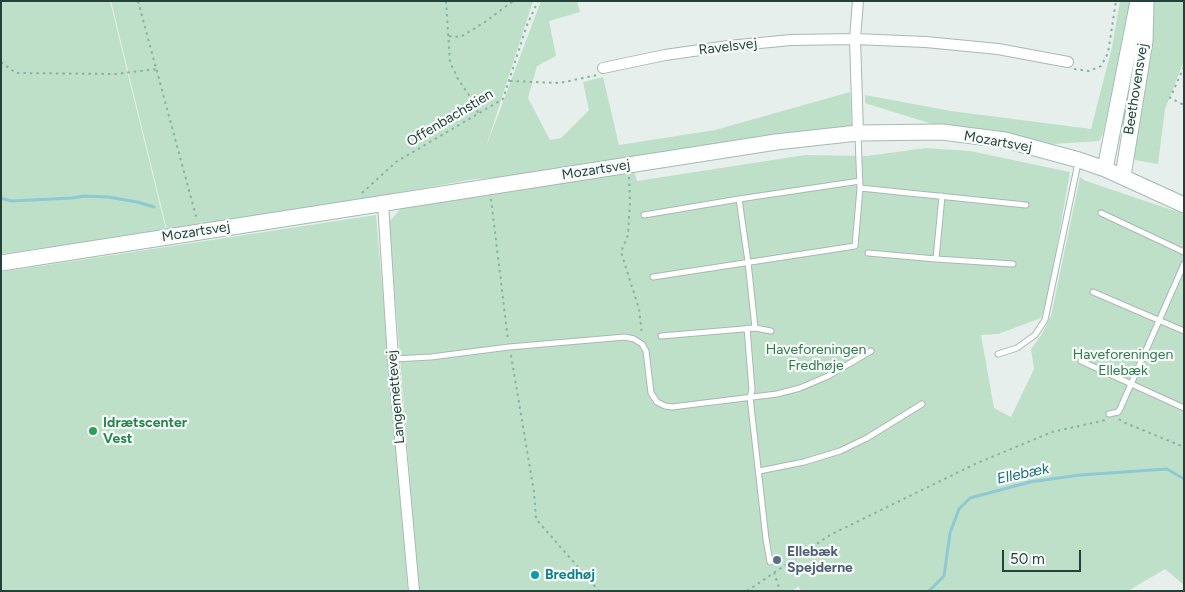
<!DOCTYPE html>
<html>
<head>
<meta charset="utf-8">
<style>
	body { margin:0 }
	#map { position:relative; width:1185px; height:592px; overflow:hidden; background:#e6efeb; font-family:Figtree,sans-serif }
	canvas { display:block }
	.frame { position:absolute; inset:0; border:2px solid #24423a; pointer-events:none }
	.scale { position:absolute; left:1002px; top:550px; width:79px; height:22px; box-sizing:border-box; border:2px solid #24423a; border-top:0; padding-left:6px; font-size:15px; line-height:18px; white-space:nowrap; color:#24423a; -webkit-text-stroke:4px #f7fbf9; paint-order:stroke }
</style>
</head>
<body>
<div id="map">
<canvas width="1185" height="592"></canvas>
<div class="frame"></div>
<div class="scale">50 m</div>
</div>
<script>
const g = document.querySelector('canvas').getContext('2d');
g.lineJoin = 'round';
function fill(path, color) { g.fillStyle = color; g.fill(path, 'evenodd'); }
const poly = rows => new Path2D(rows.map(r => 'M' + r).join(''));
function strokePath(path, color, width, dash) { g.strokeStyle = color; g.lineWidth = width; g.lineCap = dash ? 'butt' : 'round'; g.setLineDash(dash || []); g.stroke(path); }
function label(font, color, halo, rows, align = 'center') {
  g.font = font + ' Figtree,sans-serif'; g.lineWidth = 4.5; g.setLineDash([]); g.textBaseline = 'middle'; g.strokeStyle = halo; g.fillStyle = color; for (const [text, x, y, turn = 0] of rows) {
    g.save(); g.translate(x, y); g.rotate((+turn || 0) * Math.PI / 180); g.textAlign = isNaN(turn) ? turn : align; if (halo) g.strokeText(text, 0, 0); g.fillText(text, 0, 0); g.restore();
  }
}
const green = poly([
	[1,1,110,1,166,230,1,254],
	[111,1,533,1,486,147,541,1,577,1,580,12,549,21,556,56,537,66,528,98,550,140,561,138,589,110,583,82,603,77,619,145,715,130,850,92,852,127,503,178,475,179,324,206,167,230],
	[1120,1,1130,1,1103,134,1099,141,1053,144,945,128,865,103,865,95,951,111,1091,129,1112,47],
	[1153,1,1184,1,1184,61,1165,109,1158,164,1135,160,1133,150],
	[926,148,970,151,1070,172,1048,297,1041,318,998,334,981,335,994,408,1011,417,1034,369,1031,349,1042,334,1051,316,1080,177,1086,181,1184,214,1184,585,1165,569,1128,591,801,591,798,586,793,591,419,591,389,222,401,208,634,171,637,181,805,155,867,156],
	[376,215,408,591,1,591,1,272]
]);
const stream = poly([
	[1,198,11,201,72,198,84,196,108,197,137,202,154,207],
	[929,591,944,576,950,533,959,509,970,498,1030,482,1080,475,1167,469,1184,479]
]);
const path = poly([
	[138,1,197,220],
	[446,1,450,62,458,79,476,105,478,113],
	[449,36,454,37,462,36,485,22,513,1],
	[1,62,16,73,116,74,157,69],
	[1184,67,1170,98,1184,105],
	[1074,69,1089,71,1101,66,1108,53,1116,1],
	[510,81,560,83,597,75],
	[629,177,630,201,628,235,621,252,639,309,642,334],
	[362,193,396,162,503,99,527,25,538,1],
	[491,199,508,340],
	[511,355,534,492,536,519,599,591],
	[1119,419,1123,422,1184,447],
	[774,572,780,591],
	[747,591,830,535,975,464,1052,432,1106,420]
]);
const lane = poly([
	[860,188,1026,205],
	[1101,213,1184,252],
	[644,215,739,199],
	[868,253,936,259,942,196],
	[936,259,1013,264],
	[653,277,855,246,860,188,858,136],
	[1093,292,1184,331],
	[747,328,752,390,750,397,766,539,770,562],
	[755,328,771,331],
	[661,336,755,328,748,262,739,199,860,181],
	[998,354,1017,348,1035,335,1045,320,1078,163],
	[393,359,431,357,509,347,625,337,634,339,642,344,646,351,651,393,657,402,665,406,672,407,777,394,800,388,828,376,871,351],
	[1081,361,1184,408],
	[1109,414,1118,412,1120,409,1184,264],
	[759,471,804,462,840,451,867,438,922,404]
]);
const street = poly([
	[858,1,855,39,858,133],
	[603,68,665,55,728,46,791,40,855,39,926,42,998,49,1068,62],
	[383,203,393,359,414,591]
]);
const secondary = poly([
	[1105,169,1138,1],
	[1123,176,1145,41,1146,1],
	[1,263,776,142,858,133,942,132,1005,140,1079,160,1105,169,1184,205]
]);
const markers = [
	[93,431,5,"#2e9e5b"],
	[777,560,5,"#5c6f8a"],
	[535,575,5,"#0f9aa8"]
];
const streetNames = [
	["Ravelsvej",728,47,-7],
	["Beethovensvej",1136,89,-81],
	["Offenbachstien",450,118,-31],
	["Mozartsvej",998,142,10],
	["Mozartsvej",596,170,-9],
	["Mozartsvej",196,232,-9],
	["Langemettevej",396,397,-95]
];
const parkNames = [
	["Haveforeningen",816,350],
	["Fredhøje",816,366],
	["Haveforeningen",1123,355],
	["Ellebæk",1123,371]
];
const leisureNames = [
	["Idrætscenter",103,423],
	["Vest",103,439]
];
const serviceNames = [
	["Ellebæk",787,552],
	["Spejderne",787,568]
];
const cultureNames = [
	["Bredhøj",545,575]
];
const waterNames = [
	["Ellebæk",1023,474,-12]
];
fill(green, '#bfe0c8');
strokePath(stream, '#8ec9d4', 3);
strokePath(lane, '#a8b8b2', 7);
strokePath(street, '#a8b8b2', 12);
strokePath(secondary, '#a4bbb3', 17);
strokePath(path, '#86b3a5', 2, [2.5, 4]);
strokePath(lane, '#fff', 5);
strokePath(street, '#fff', 10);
strokePath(secondary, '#fff', 15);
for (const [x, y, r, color] of markers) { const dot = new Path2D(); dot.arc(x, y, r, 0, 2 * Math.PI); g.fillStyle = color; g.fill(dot); strokePath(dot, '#f7fbf9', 2); }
label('14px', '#24423a', '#f7fbf9', streetNames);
label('14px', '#2d7a4b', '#f7fbf9', parkNames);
label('bold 14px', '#27864d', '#f7fbf9', leisureNames, 'left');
label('bold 14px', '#4e5e75', '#f7fbf9', serviceNames, 'left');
label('bold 14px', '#0d838f', '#f7fbf9', cultureNames, 'left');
label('italic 15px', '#1c6f80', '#f7fbf9', waterNames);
</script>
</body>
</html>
